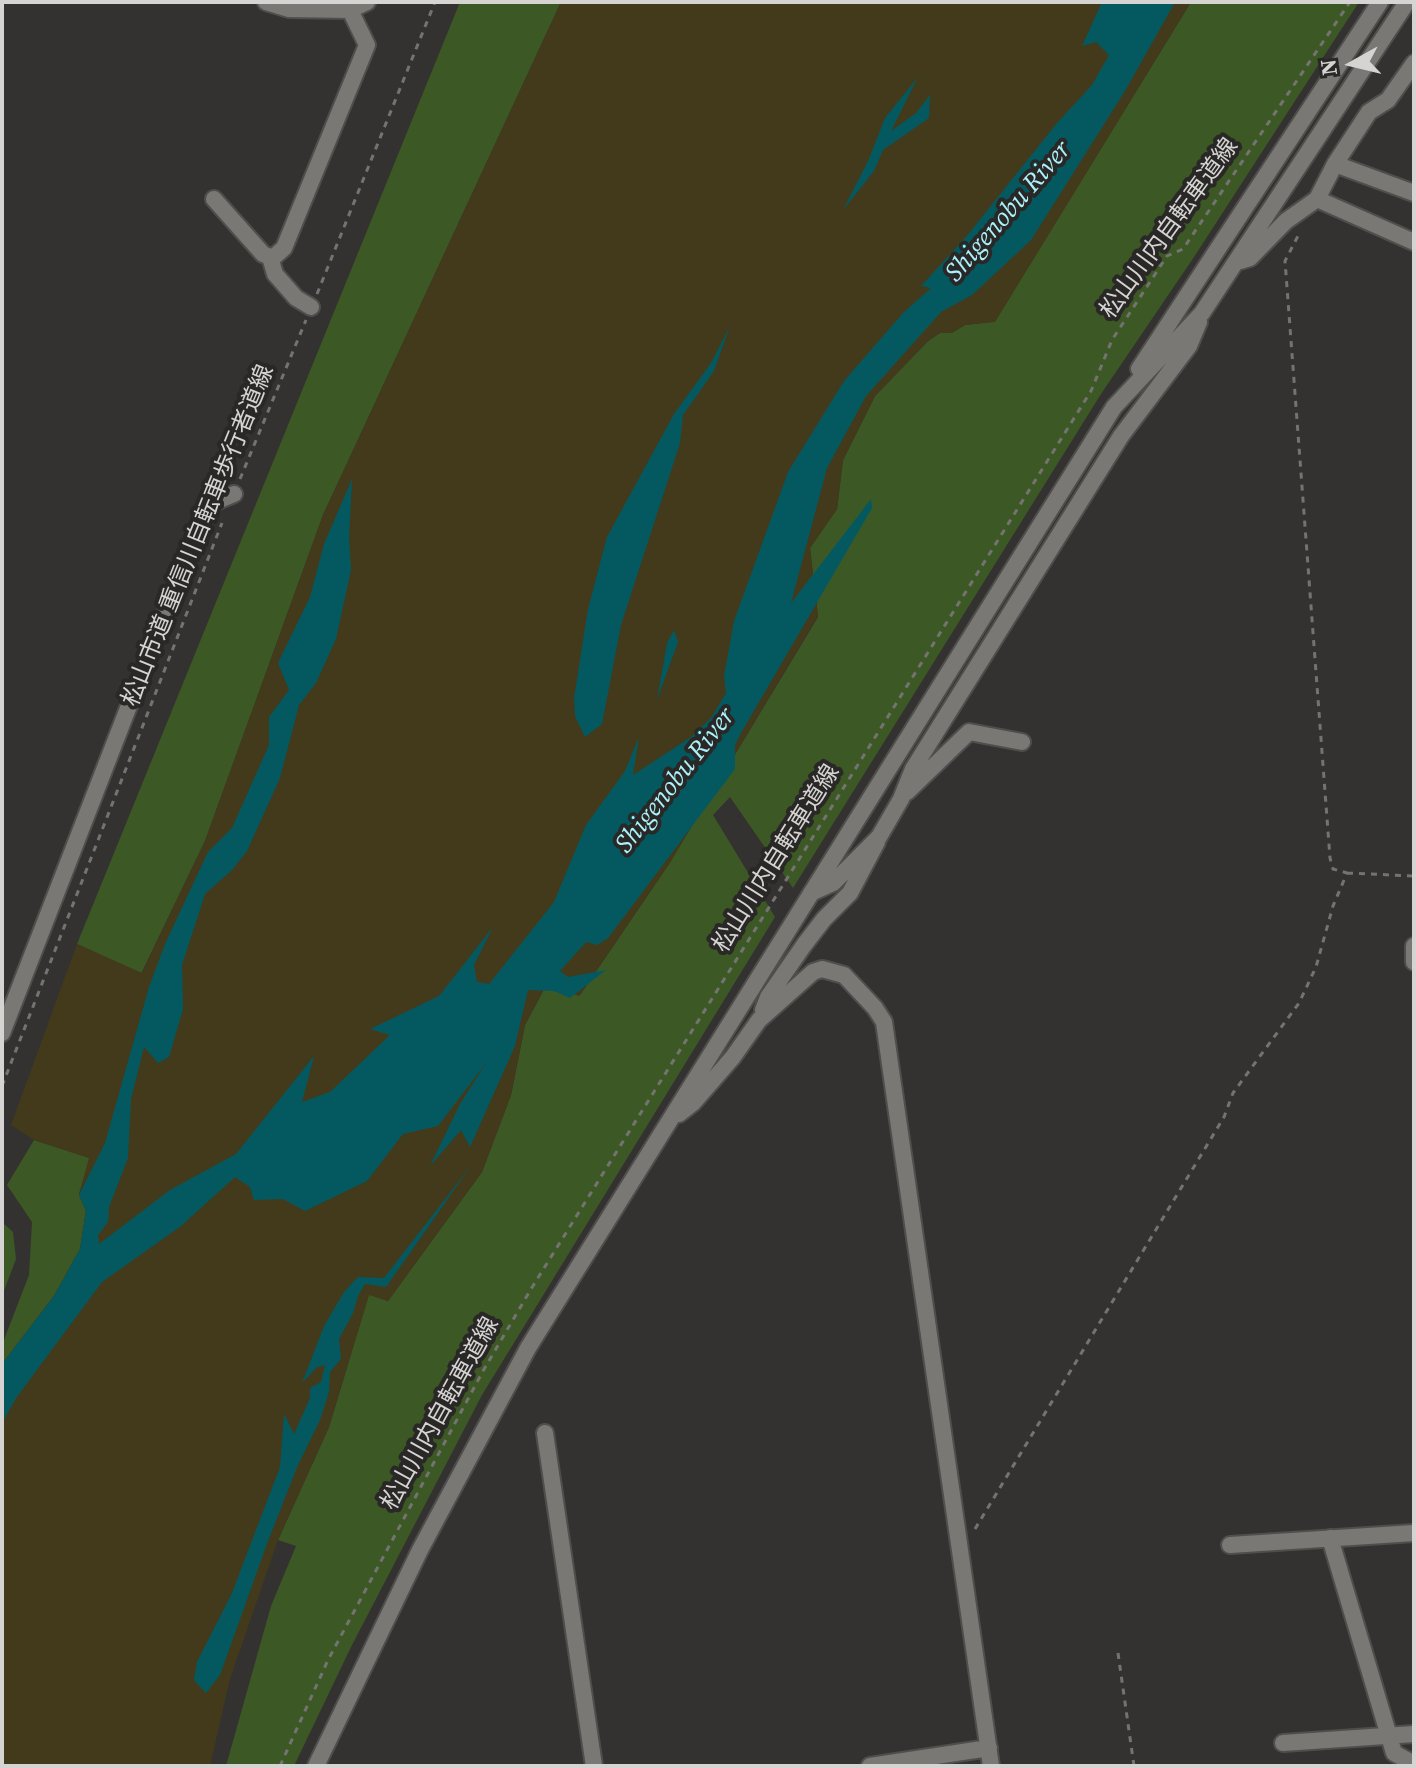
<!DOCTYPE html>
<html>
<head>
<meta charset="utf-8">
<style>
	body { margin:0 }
	#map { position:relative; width:1416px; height:1768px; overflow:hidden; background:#343230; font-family:"Source Serif 4",serif }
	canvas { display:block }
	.frame { position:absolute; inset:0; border:4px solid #d6d4d3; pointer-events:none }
	.north { position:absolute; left:1312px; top:24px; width:80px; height:80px; -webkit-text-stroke:6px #2a2826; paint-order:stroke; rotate:262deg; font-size:22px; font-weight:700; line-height:32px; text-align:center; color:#d6d4d3 }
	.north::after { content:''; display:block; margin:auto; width:28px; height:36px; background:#d6d4d3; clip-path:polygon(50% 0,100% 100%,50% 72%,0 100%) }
</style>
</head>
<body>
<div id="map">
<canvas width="1416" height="1768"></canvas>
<div class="frame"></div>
<div class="north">N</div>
</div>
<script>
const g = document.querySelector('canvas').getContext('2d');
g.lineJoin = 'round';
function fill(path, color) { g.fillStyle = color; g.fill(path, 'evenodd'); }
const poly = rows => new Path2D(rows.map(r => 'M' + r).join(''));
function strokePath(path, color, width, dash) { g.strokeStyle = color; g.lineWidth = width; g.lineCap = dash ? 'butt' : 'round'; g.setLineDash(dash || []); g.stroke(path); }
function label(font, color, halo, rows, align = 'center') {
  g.font = font + ' "Source Serif 4","Noto Sans JP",serif'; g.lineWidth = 8; g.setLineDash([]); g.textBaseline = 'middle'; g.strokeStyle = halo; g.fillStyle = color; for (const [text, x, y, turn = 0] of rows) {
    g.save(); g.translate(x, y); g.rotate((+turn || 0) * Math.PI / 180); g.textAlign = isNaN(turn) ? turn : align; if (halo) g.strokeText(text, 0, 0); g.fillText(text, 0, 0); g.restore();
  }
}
const green = poly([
	[460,2,561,2,323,515,205,841,141,974,77,944],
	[1191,2,1359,2,1196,254,1101,394,793,888,730,797,713,815,775,917,482,1395,351,1647,294,1766,226,1766,271,1606,296,1546,278,1540,329,1427,369,1294,388,1301,482,1172,511,1095,525,1025,548,982,580,995,669,864,818,617,810,548,837,509,843,460,875,396,928,341,940,333,951,333,965,325,995,321],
	[34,1140,90,1158,79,1194,86,1211,80,1249,54,1296,2,1364,2,1345,29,1275,32,1222,7,1185],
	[2,1222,13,1232,16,1259,2,1296]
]);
const sand = poly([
	[561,2,1191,2,995,322,965,325,952,333,939,333,928,341,875,396,843,460,837,509,810,548,818,616,669,864,579,996,547,982,525,1025,511,1095,482,1172,388,1301,369,1295,329,1427,278,1540,230,1679,210,1766,2,1766,2,1364,54,1296,80,1249,86,1211,79,1195,89,1158,34,1140,11,1125,77,944,142,973,205,841,323,515]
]);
const water = poly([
	[1102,2,1175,2,1125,91,1031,240,972,295,941,312,866,396,827,468,791,603,871,499,872,508,741,733,735,745,735,769,608,938,597,945,586,942,560,971,568,977,606,970,570,998,554,991,528,990,515,1046,470,1147,461,1130,430,1166,460,1104,486,1063,438,1126,403,1134,367,1181,305,1211,283,1199,254,1200,250,1187,235,1177,181,1226,102,1282,16,1398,2,1423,2,1364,54,1296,80,1249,86,1211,79,1195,105,1143,149,987,165,944,208,852,232,828,269,745,269,717,289,690,278,663,310,597,324,544,352,479,349,538,351,570,336,639,316,683,299,705,280,778,247,851,232,870,205,894,182,965,183,1009,169,1057,158,1063,144,1047,131,1099,128,1158,109,1207,108,1222,98,1235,99,1244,170,1190,236,1154,314,1056,302,1102,330,1092,390,1035,370,1029,439,996,493,927,474,965,477,982,489,984,554,902,586,825,625,771,639,737,633,775,691,737,711,718,726,693,724,676,734,621,788,472,844,381,904,312,931,288,921,286,966,237,1057,123,1092,85,1109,55,1096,42,1082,46],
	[918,77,891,131,916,113,930,95,929,118,883,150,874,171,843,210,869,159,885,118],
	[730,326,714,371,683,415,680,443,621,625,602,724,585,737,575,716,574,698,588,609,607,537,674,414,711,363],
	[674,630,678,642,657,700,667,643],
	[473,1163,386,1287,365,1284,358,1296,353,1313,339,1339,341,1359,330,1372,329,1392,320,1420,298,1465,268,1541,220,1675,206,1693,194,1680,197,1662,232,1593,280,1467,284,1414,294,1434,310,1398,310,1388,321,1382,325,1365,317,1367,302,1383,324,1326,344,1292,358,1277,384,1278]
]);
const path = poly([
	[317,294,435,2],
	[240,479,306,320],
	[1347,873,1414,876],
	[2,1086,222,523],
	[975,1529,1224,1117,1233,1093,1299,1003,1316,967,1333,906,1347,873,1333,869,1330,858,1285,261,1300,232],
	[1118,1653,1134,1766],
	[280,1766,328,1660,483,1371,531,1289,1091,391,1112,340,1167,256,1183,249,1350,2]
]);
const minor = poly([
	[266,2,289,9,350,10,367,45,284,248,275,256,270,257,275,274,296,298,311,307],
	[350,10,367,2],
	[1335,164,1414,193],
	[214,199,263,254,270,257],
	[1317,199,1414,242],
	[1240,261,1250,258,1286,221,1317,199,1335,164,1369,112,1388,100,1414,63],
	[1139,369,1380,2],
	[907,792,969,732,1022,742],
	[811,893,833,883,879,837,901,799,913,769,1121,436,1189,346,1199,322],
	[1414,946,1414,962],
	[763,1010,768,997,804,945,824,919,850,893,877,842],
	[2,1033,198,528,215,502,234,494],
	[679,1114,693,1103,733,1057,759,1020,813,972,822,969,844,975,875,1008,884,1022,991,1766],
	[545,1433,594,1766],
	[1330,1538,1394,1753,1414,1764],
	[1230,1545,1414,1533],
	[1283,1743,1414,1734],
	[316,1766,420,1550,528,1348,1114,407,1202,313,1407,2],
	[870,1766,989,1748]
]);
const streetNames = [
	["松山川内自転車道線",1170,229,-54],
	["松山市道 重信川自転車歩行者道線",199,536,-68],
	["松山川内自転車道線",777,859,-58],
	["松山川内自転車道線",441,1414,-61]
];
const waterNames = [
	["Shigenobu River",1009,212,-49],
	["Shigenobu River",676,781,-52]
];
fill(green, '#3c5825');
fill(sand, '#423a1a');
fill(water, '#045961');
strokePath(minor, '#504e4c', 20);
strokePath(path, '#757371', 3, [6, 6]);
strokePath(minor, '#7a7875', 16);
label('24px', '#d6d4d3', '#2a2826', streetNames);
label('italic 26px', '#abf2fb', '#2a2826', waterNames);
</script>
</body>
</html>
